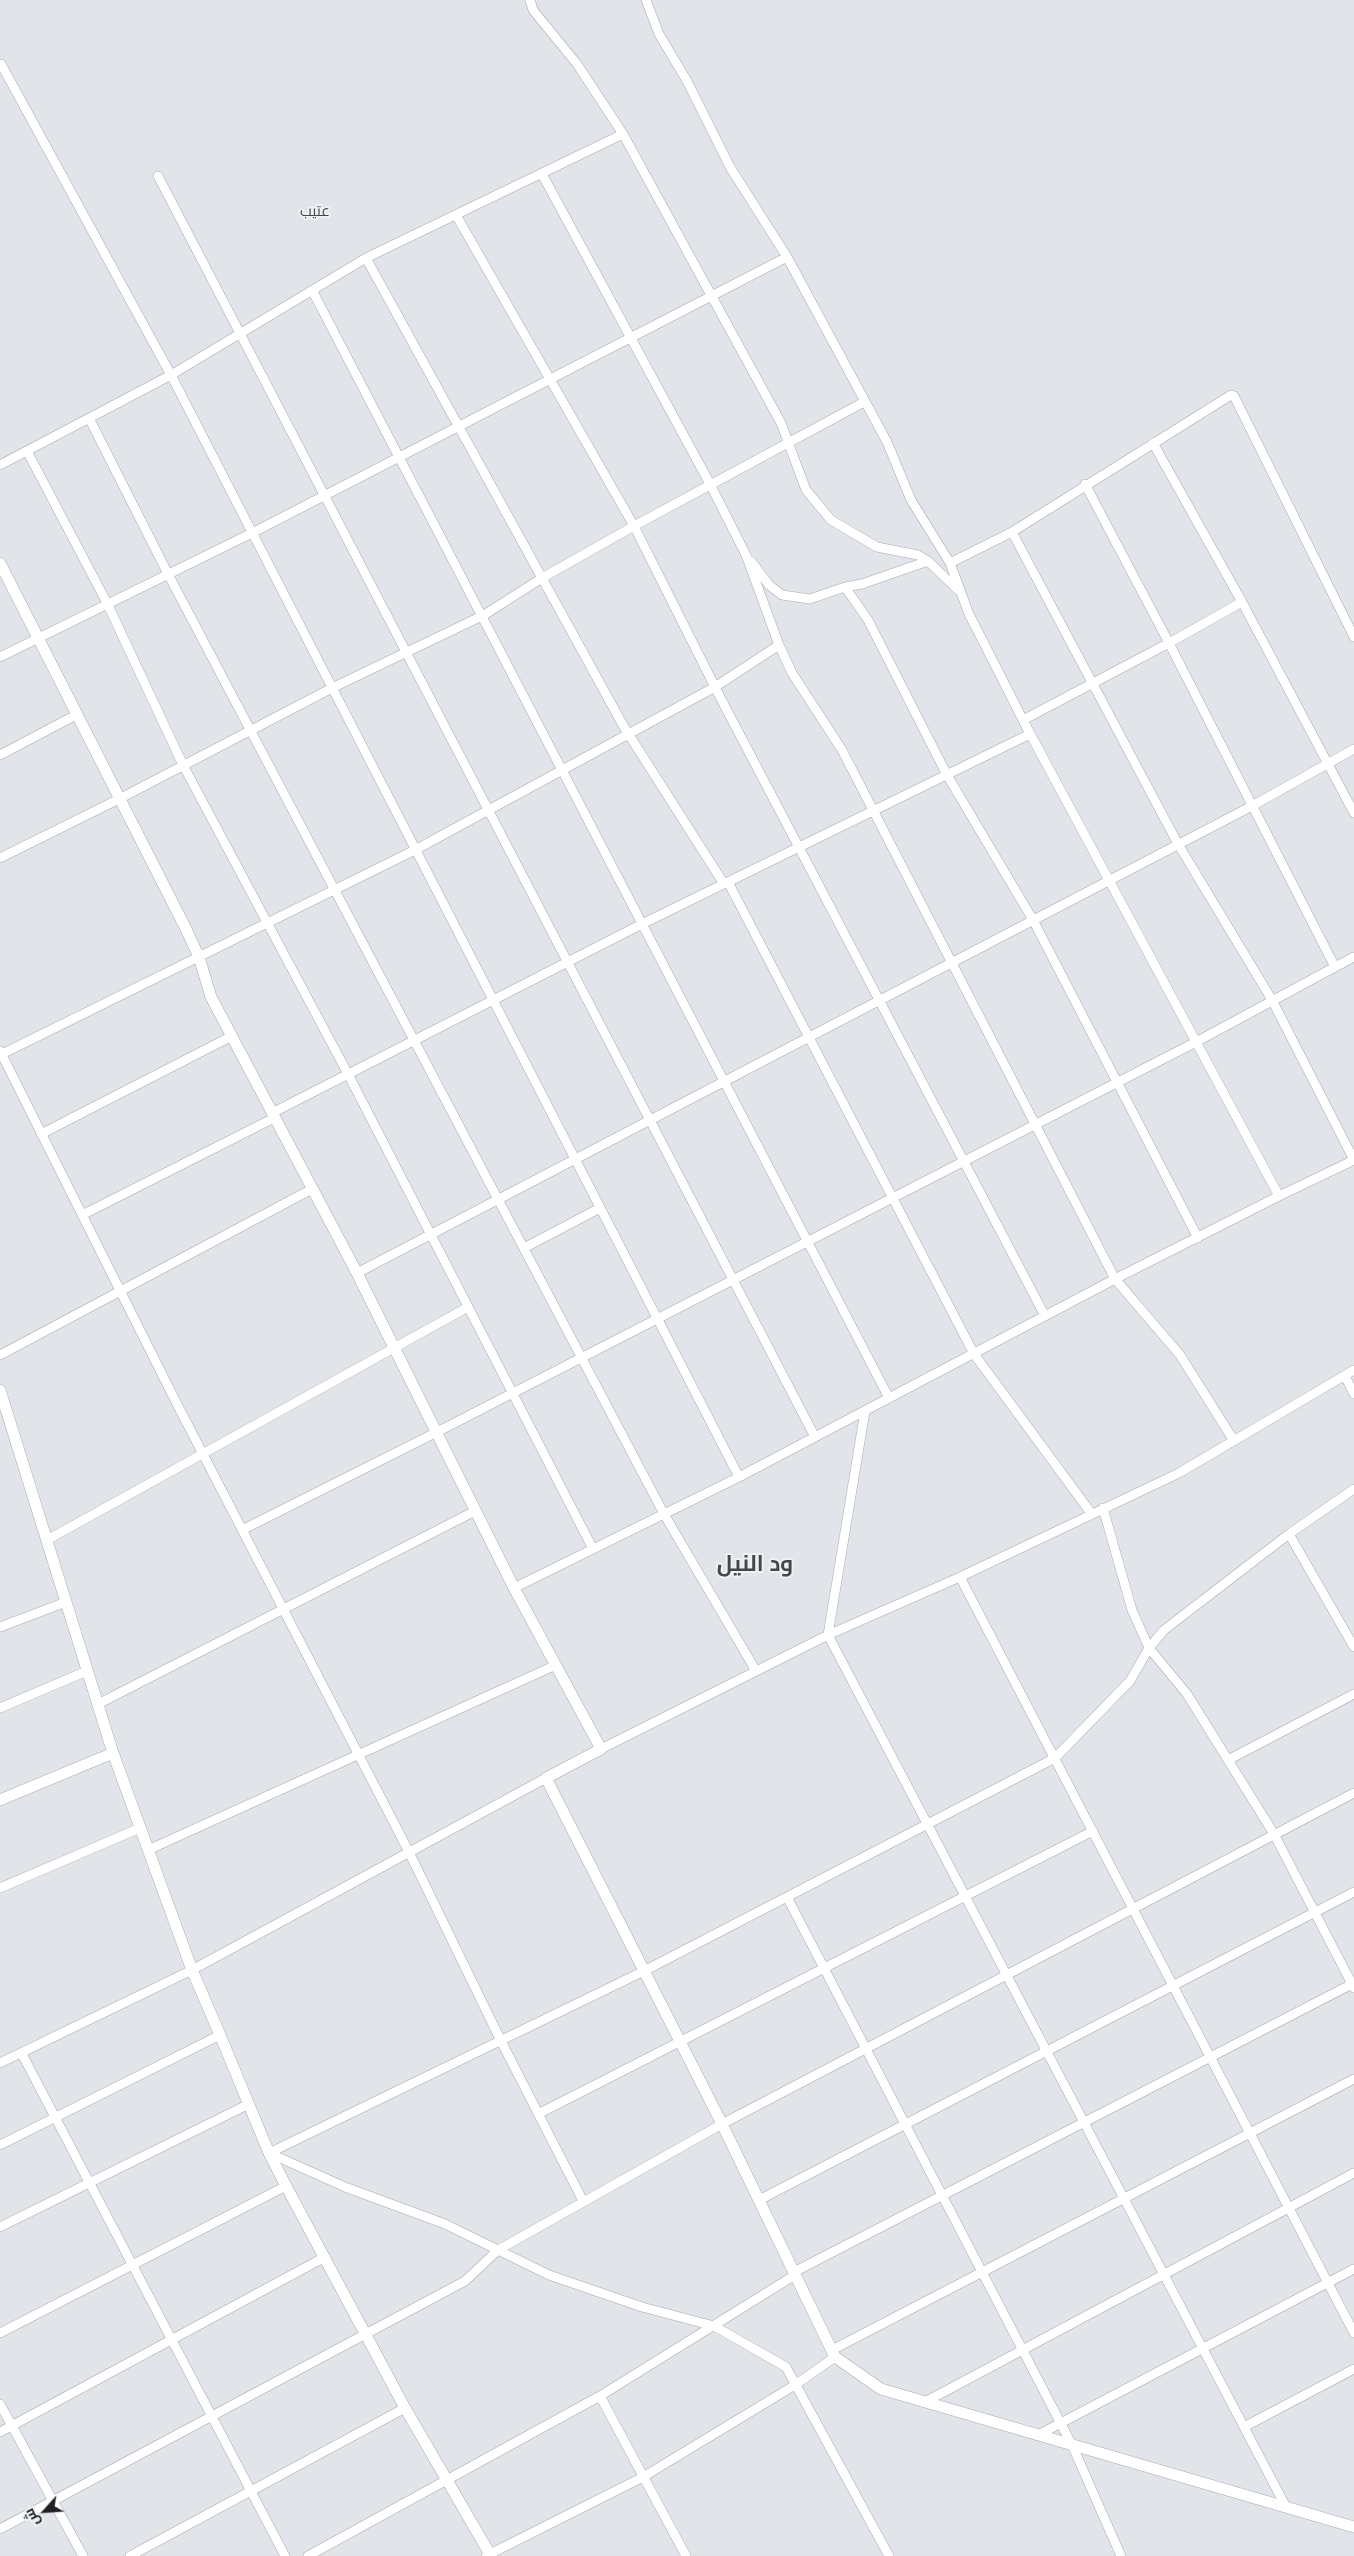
<!DOCTYPE html>
<html>
<head>
<meta charset="utf-8">
<style>
	body { margin:0 }
	#map { position:relative; width:1354px; height:2556px; overflow:hidden; background:#e1e4e9; font-family:"Libre Baskerville",Cairo,serif }
	canvas { display:block }
	.north { position:absolute; left:20px; top:2486px; width:50px; height:50px; -webkit-text-stroke:4px #eef1f6; paint-order:stroke; rotate:244deg; font-size:14px; font-weight:700; line-height:20px; text-align:center; color:#202123 }
	.north::after { content:''; display:block; margin:auto; width:18px; height:22px; background:#202123; clip-path:polygon(50% 0,100% 100%,50% 72%,0 100%) }
</style>
</head>
<body>
<div id="map">
<canvas width="1354" height="2556"></canvas>
<div class="north">ش</div>
</div>
<script>
const g = document.querySelector('canvas').getContext('2d');
g.lineJoin = 'round';
const poly = rows => new Path2D(rows.map(r => 'M' + r).join(''));
function strokePath(path, color, width, dash) { g.strokeStyle = color; g.lineWidth = width; g.lineCap = dash ? 'butt' : 'round'; g.setLineDash(dash || []); g.stroke(path); }
function label(font, color, halo, rows, align = 'center') {
  g.font = font + ' "Libre Baskerville",Cairo,serif'; g.lineWidth = 4; g.setLineDash([]); g.textBaseline = 'middle'; g.strokeStyle = halo; g.fillStyle = color; for (const [text, x, y, turn = 0] of rows) {
    g.save(); g.translate(x, y); g.rotate((+turn || 0) * Math.PI / 180); g.textAlign = isNaN(turn) ? turn : align; if (halo) g.strokeText(text, 0, 0); g.fillText(text, 0, 0); g.restore();
  }
}
const street = poly([
	[530,0,533,10,577,64,623,134,781,423,806,490,831,520,877,547,918,555,928,561,958,590],
	[1,64,171,375,739,1477],
	[542,174,710,484,746,555,779,645,792,673,842,750,1115,1279,1180,1355,1234,1441],
	[158,176,815,1437],
	[456,215,634,526,720,697,1045,1316],
	[366,258,624,727,724,884],
	[312,290,889,1398],
	[89,418,168,574,664,1514,756,1671],
	[1153,443,1242,602,1354,813],
	[27,451,107,603,183,765,348,1074,593,1549],
	[0,465,171,375,366,258,623,134],
	[1012,532,1178,844,1272,1000,1354,1160,1279,1196],
	[751,561,769,585,782,595,810,599,845,587,862,584,928,561],
	[950,563,1012,532,1231,395,1234,396,1354,637],
	[845,587,868,620,947,775,1033,920,1198,1238],
	[0,657,252,533,787,257],
	[1023,720,1169,643,1242,602],
	[0,755,76,715],
	[0,858,119,799,332,688,484,615,542,578,634,526,864,402],
	[728,882,974,1354,1091,1513],
	[1335,967,1354,957],
	[0,1051,177,1404,409,1852,501,2041,583,2201],
	[0,1055,415,850,715,687,779,645],
	[272,1113,642,924,1030,734],
	[41,1134,232,1036],
	[82,1215,274,1118],
	[524,1248,600,1208],
	[357,1273,1252,806,1354,749],
	[0,1355,312,1189],
	[1345,1376,1354,1394],
	[865,1411,828,1635,1286,2507],
	[1103,1508,1132,1610,1149,1648,1187,1694,1274,1834,1354,1988],
	[242,1530,435,1433,1196,1042,1335,967,1169,643,1085,484],
	[1289,1534,1354,1647],
	[47,1540,468,1307],
	[960,1577,1354,2333],
	[514,1588,739,1477,1115,1279,1279,1196,1026,726,969,614,950,563,911,500,887,442,787,257,730,167,687,81,659,34,646,0],
	[0,1627,66,1602],
	[98,1704,475,1511],
	[0,1708,87,1671],
	[601,1749,828,1635,960,1577,1179,1473,1354,1370],
	[1228,1760,1354,1694],
	[148,1850,556,1665],
	[0,1888,140,1828],
	[787,1897,1072,2445,1121,2556],
	[22,2054,285,2556],
	[0,2063,192,1970,546,1778],
	[538,2114,1093,1831],
	[0,2145,220,2035],
	[269,2153,644,1971,1055,1758,1130,1681,1149,1648,1164,1630,1289,1534,1354,1489],
	[269,2153,345,2187,445,2224,549,2275,642,2307,714,2326,786,2367,889,2556],
	[759,2200,1354,1892],
	[0,2227,249,2104],
	[794,2272,1354,1983],
	[0,2333,286,2186],
	[832,2350,1354,2079],
	[600,2396,686,2556],
	[925,2402,1354,2173],
	[0,2404,83,2556],
	[1244,2427,1354,2369],
	[0,2432,325,2257],
	[1038,2435,1354,2269],
	[0,2529,465,2281,498,2250,722,2124,1354,1793],
	[130,2556,405,2408],
	[308,2556,600,2396,795,2275],
	[486,2556,643,2477,795,2385,835,2357]
]);
const secondary = poly([
	[0,563,185,927,199,957,211,997,357,1273,514,1588,601,1749,546,1778,722,2124,835,2357,881,2389,1354,2527],
	[0,1390,113,1753,192,1970,220,2035,269,2153,286,2186,405,2408,491,2556],
	[0,1800,113,1753]
]);
const quarterNames = [
	["عتيب",315,212]
];
const townNames = [
	["ود النيل",755,1565]
];
strokePath(street, '#a7a9ae', 10);
strokePath(secondary, '#a7a9ae', 12);
strokePath(street, '#fff', 9);
strokePath(secondary, '#fff', 11);
label('15px', '#45484b', '#eef1f6', quarterNames);
label('bold 22px', '#45484b', '#eef1f6', townNames);
</script>
</body>
</html>
